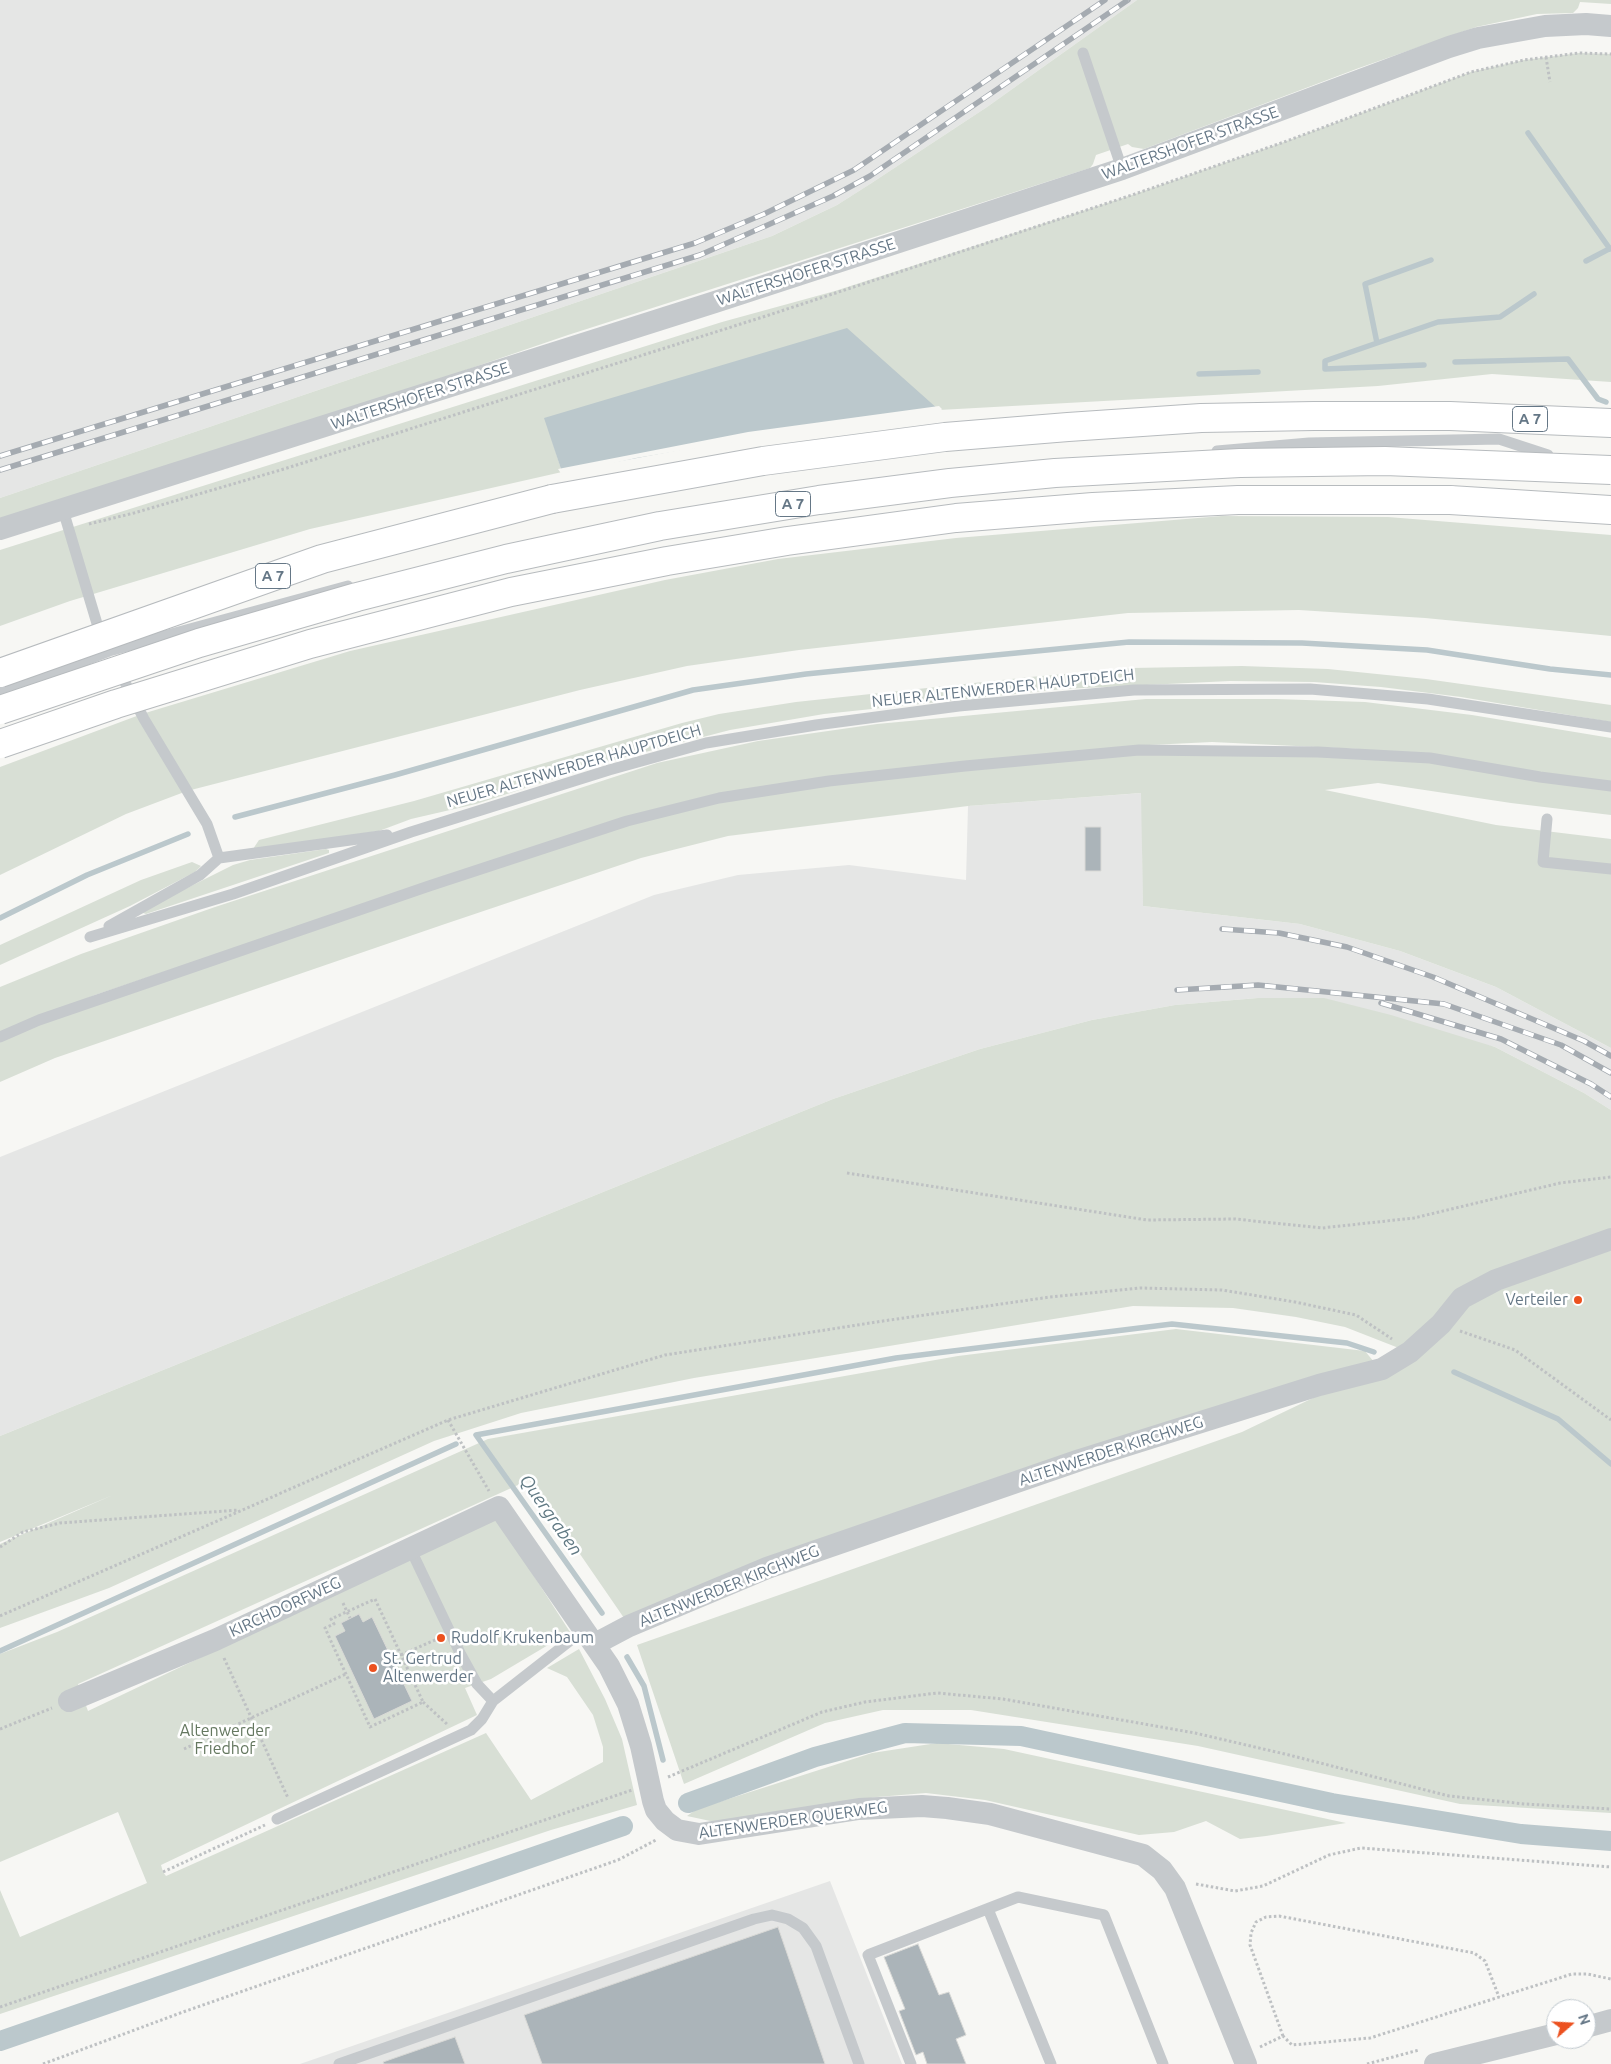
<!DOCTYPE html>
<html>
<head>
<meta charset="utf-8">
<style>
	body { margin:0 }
	#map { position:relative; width:1611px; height:2064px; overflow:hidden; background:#f7f7f4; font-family:Ubuntu,sans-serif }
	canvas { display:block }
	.north { position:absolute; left:1546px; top:1999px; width:50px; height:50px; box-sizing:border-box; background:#fff; border:1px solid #c1c9cf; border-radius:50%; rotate:71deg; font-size:14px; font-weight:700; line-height:20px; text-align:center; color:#657786 }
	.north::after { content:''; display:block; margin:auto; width:18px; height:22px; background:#ec511f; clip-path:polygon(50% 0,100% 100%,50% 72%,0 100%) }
</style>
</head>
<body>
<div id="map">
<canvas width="1611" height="2064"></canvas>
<div class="north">N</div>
</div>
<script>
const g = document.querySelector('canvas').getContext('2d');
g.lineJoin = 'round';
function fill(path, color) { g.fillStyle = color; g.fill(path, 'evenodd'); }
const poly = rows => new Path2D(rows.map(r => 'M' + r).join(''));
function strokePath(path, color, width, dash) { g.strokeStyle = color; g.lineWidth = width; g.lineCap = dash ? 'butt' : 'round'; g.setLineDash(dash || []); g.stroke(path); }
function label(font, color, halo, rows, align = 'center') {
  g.font = font + ' Ubuntu,sans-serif'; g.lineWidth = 5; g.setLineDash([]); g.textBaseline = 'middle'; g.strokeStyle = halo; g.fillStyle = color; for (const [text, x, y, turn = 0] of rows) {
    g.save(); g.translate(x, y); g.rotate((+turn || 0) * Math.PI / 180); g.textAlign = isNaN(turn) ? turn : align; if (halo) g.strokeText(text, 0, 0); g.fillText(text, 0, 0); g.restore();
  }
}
const built = poly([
	[0,0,1137,0,987,107,870,184,837,205,772,236,0,498],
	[1142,793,1143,906,1300,924,1400,951,1496,987,1611,1048,1611,1110,1584,1093,1495,1047,1258,998,1175,1005,1092,1020,980,1049,833,1099,0,1436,0,1157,654,895,738,875,849,865,966,880,968,806],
	[830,1881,902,2064,300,2064]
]);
const green = poly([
	[1137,0,1611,0,1611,4,1580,2,1578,8,1573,13,1537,14,1476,27,1359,68,1144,149,1132,147,1128,144,1096,155,1093,164,1090,168,568,335,390,396,0,520,0,498,772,236,837,205,870,184,987,107],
	[1579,53,1611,54,1611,382,1492,374,1378,386,939,410,545,418,562,472,310,529,70,601,0,626,0,550,722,322,835,291,1135,194,1284,142,1471,72,1524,60],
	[1222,516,1388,517,1611,535,1611,636,1425,618,1299,610,1128,613,799,650,687,666,580,690,187,791,126,814,0,875,0,767,142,714,350,651,665,580,778,559,956,538],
	[1242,666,1328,669,1426,679,1611,705,1611,722,1461,697,1381,687,1314,682,1230,681,1063,689,824,714,730,730,603,763,476,804,411,819,379,831,253,849,259,840,414,801,682,723,719,714,796,702,1030,677,1132,668],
	[1146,699,1276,699,1365,702,1472,715,1611,738,1611,784,1359,749,1212,742,1129,746,832,776,548,843,95,995,0,1034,0,987,81,954,215,907,657,763,758,741,877,724],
	[1139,750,1430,758,1611,786,1611,815,1511,803,1378,783,1325,790,1496,825,1611,839,1611,1048,1496,987,1400,951,1300,924,1143,906,1141,793,968,806,728,836,641,858,442,925,55,1058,0,1082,0,1037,429,886,719,798],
	[326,849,329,850,329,853,146,914,143,913,143,910,233,865,250,860],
	[192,862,201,866,195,872,130,906,0,965,0,945,141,880],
	[1258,998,1324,998,1391,1015,1495,1047,1584,1093,1611,1110,1611,1813,1460,1804,1198,1746,971,1710,883,1710,825,1723,684,1784,637,1645,1242,1432,1409,1352,1345,1327,1296,1317,1233,1308,1133,1306,694,1378,521,1413,434,1441,109,1588,0,1628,0,1544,113,1495,0,1542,0,1436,833,1099,980,1049,1092,1020,1175,1005],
	[1176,1329,1365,1351,1374,1362,624,1618,529,1480,78,1684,88,1711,496,1517,570,1632,491,1679,465,1688,477,1715,161,1865,163,1872,166,1876,486,1733,531,1800,603,1762,603,1747,593,1715,567,1677,547,1668,579,1649,605,1699,622,1739,637,1805,551,1830,0,2014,0,1890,20,1937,147,1883,118,1812,0,1862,0,1654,57,1632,488,1439,958,1356],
	[937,1743,1004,1749,1346,1823,1266,1836,1240,1839,1206,1821,1174,1832,1139,1835,985,1800,926,1793,877,1797,715,1822,687,1816,697,1809,872,1753]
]);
const water = poly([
	[847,328,939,410,750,437,562,472,544,418]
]);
const pier = poly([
	[939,406,942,409,940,412,751,439,636,458,562,475,558,469,748,432]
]);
const stream = poly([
	[1528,133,1610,249],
	[1586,261,1611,248],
	[1377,343,1438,322,1500,317,1534,294],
	[1455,362,1568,359,1598,399,1606,402],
	[1424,365,1325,369,1325,361,1377,343,1365,284,1431,260],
	[1199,374,1258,372],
	[235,817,395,775,693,690,806,674,955,659,1129,642,1302,643,1427,650,1550,669,1611,675],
	[0,918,87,875,188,834],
	[1454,1372,1558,1419,1611,1464],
	[602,1613,476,1435,896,1358,1172,1324,1347,1343,1374,1352],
	[0,1651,456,1444],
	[627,1657,644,1686,663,1760]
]);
const canal = poly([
	[688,1803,815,1757,905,1733,1021,1736,1332,1803,1521,1834,1611,1841],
	[0,2041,623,1826]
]);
const building = poly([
	[1085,827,1101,827,1101,871,1085,871,1085,827],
	[359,1614,363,1622,372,1617,412,1701,374,1719,335,1636,345,1631,341,1623,359,1614],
	[778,1927,825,2064,542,2064,524,2015,778,1927],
	[918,1944,939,1995,949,1992,966,2035,956,2039,966,2064,927,2064,923,2052,916,2055,899,2011,905,2009,884,1957,918,1944],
	[455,2037,465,2064,384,2064,383,2062,455,2037]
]);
const path = poly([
	[1546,57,1550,82],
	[89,524,134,513,284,469,769,315,1135,194,1284,142,1471,72,1524,60,1579,53,1611,54],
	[847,1173,1147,1220,1235,1219,1322,1228,1414,1218,1560,1183,1611,1177],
	[1460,1331,1515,1350,1611,1420],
	[448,1420,489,1491],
	[0,1547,23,1532,60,1523,239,1510],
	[375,1599,423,1702,370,1727,325,1628,334,1624,331,1619,375,1599],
	[343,1603,350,1618],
	[0,1616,448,1420,665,1355,883,1321,1050,1297,1140,1288,1222,1290,1295,1302,1356,1315,1392,1339],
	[401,1655,437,1639],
	[224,1658,288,1798],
	[423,1702,448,1725],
	[0,1729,52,1708],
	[184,1749,346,1674],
	[668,1777,822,1712,865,1702,937,1693,1003,1699,1195,1733,1289,1755,1449,1796,1525,1804,1611,1809],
	[163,1872,265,1825],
	[1196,1884,1235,1891,1263,1886,1329,1855,1361,1848,1611,1867],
	[0,2007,632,1790],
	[1283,2036,1250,1945,1251,1933,1256,1922,1266,1917,1279,1916,1474,1953,1485,1961,1499,1997],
	[1260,2047,1283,2036,1292,2045,1370,2038,1572,1974,1587,1974,1611,1979],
	[43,2064,183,2012,618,1860,656,1840],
	[1367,2064,1419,2050]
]);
const lane = poly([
	[1083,53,1122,169],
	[1217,451,1309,443,1499,439,1548,455],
	[63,510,101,637],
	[118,669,144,719,207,824,219,858],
	[0,693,109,651,348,586],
	[1547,819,1543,862,1611,869],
	[109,926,200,875,219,858,387,835],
	[90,937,233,894,411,832,609,770,706,743,816,725,959,706,1134,690,1310,689,1428,699,1611,727],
	[0,1037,39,1020,429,886,627,821,719,798,829,781,965,766,1139,750,1318,752,1430,758,1540,777,1611,786],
	[410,1548,461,1655,477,1684,493,1701],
	[277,1819,471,1730,482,1719,493,1701,585,1629],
	[988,1909,1051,2064],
	[339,2064,754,1919,772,1915,788,1919,803,1928,816,1946,859,2064],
	[911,2064,868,1955,1018,1897,1104,1915,1163,2064]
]);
const street = poly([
	[0,529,715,302,1122,169,1449,47,1478,38,1545,26,1586,24,1611,26],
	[595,1644,629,1626,767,1568,1080,1460,1319,1385,1382,1369,1410,1352,1441,1324,1462,1298,1496,1280,1611,1239],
	[69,1701,215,1640,499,1507,609,1666,628,1704,641,1746,653,1801,656,1810,665,1821,677,1830,699,1834,859,1809,922,1806,947,1808,990,1814,1143,1855,1162,1870,1175,1888,1246,2064],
	[1586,2027,1611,2020],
	[1435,2064,1556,2034]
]);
const highway = poly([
	[552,499,763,461,945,437,1068,427,1201,418,1314,416,1450,416,1611,423],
	[1450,500,1611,510]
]);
const rail = poly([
	[0,456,695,243,764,214,854,170,1105,0],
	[0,470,700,255,833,196,870,176,1128,0],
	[1222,929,1279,933,1347,947,1433,977,1584,1041,1611,1056],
	[1177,990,1258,985,1444,1004,1561,1045,1611,1073],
	[1381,1003,1501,1039,1591,1084,1611,1097]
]);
const highwayBridge = poly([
	[0,673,322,559,552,499],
	[0,710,199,643,357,597,506,559,660,526,819,500,950,483,1055,473,1240,463,1385,461,1611,470],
	[0,744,116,704,310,644,511,592,667,561,787,541,956,518,1093,507,1238,500,1450,500]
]);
const markers = [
	[1578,1300,5,"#ec511f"],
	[441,1638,5,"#ec511f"],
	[373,1668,5,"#ec511f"]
];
const shields = [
	[1530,419,35],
	[793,504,35],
	[273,576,35]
];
const shieldNames = [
	["A 7",1530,419],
	["A 7",793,504],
	["A 7",273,576]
];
const streetNames = [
	["WALTERSHOFER STRASSE",1190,143,-20],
	["WALTERSHOFER STRASSE",806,272,-18],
	["WALTERSHOFER STRASSE",420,396,-18],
	["NEUER ALTENWERDER HAUPTDEICH",1003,688,-6],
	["NEUER ALTENWERDER HAUPTDEICH",574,766,-16],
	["ALTENWERDER KIRCHWEG",1111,1451,-18],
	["ALTENWERDER KIRCHWEG",729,1586,-22],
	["KIRCHDORFWEG",285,1607,-25],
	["ALTENWERDER QUERWEG",793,1820,-8]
];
const poiNames = [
	["Verteiler",1568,1300,"right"],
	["Rudolf Krukenbaum",451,1638],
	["St. Gertrud",383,1659],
	["Altenwerder",383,1677]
];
const parkNames = [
	["Altenwerder",225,1731],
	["Friedhof",225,1749]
];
const waterNames = [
	["Quergraben",551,1515,55]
];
fill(built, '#e5e6e5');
fill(green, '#d8dfd5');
fill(water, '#bbc8cc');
fill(pier, '#f7f7f4');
strokePath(stream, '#bbc8cc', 5.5);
strokePath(canal, '#bbc8cc', 20);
fill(building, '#abb4b9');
strokePath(building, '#d9d9d6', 1);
strokePath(highway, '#b7bbbe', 30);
strokePath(path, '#bec1c3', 3, [2.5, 2.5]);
strokePath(lane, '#c5c9cc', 11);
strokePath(street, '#c5c9cc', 22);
strokePath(highway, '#fff', 28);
strokePath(rail, '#a5abb1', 5.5);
strokePath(rail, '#fff', 4, [11]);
strokePath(highwayBridge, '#b7bbbe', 30, []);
strokePath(highwayBridge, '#fff', 28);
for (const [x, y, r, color] of markers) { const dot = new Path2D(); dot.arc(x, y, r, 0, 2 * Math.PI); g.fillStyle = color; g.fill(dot); strokePath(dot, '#fff', 2); }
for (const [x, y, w] of shields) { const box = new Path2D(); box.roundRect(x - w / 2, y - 12.5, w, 25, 4); g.fillStyle = '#fff'; g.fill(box); strokePath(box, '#657786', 1); }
label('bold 15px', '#657786', null, shieldNames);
label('16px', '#657786', '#fff', streetNames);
label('16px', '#657786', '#fff', poiNames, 'left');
label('16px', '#657860', '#fff', parkNames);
label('italic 18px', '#607983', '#fff', waterNames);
</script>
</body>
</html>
